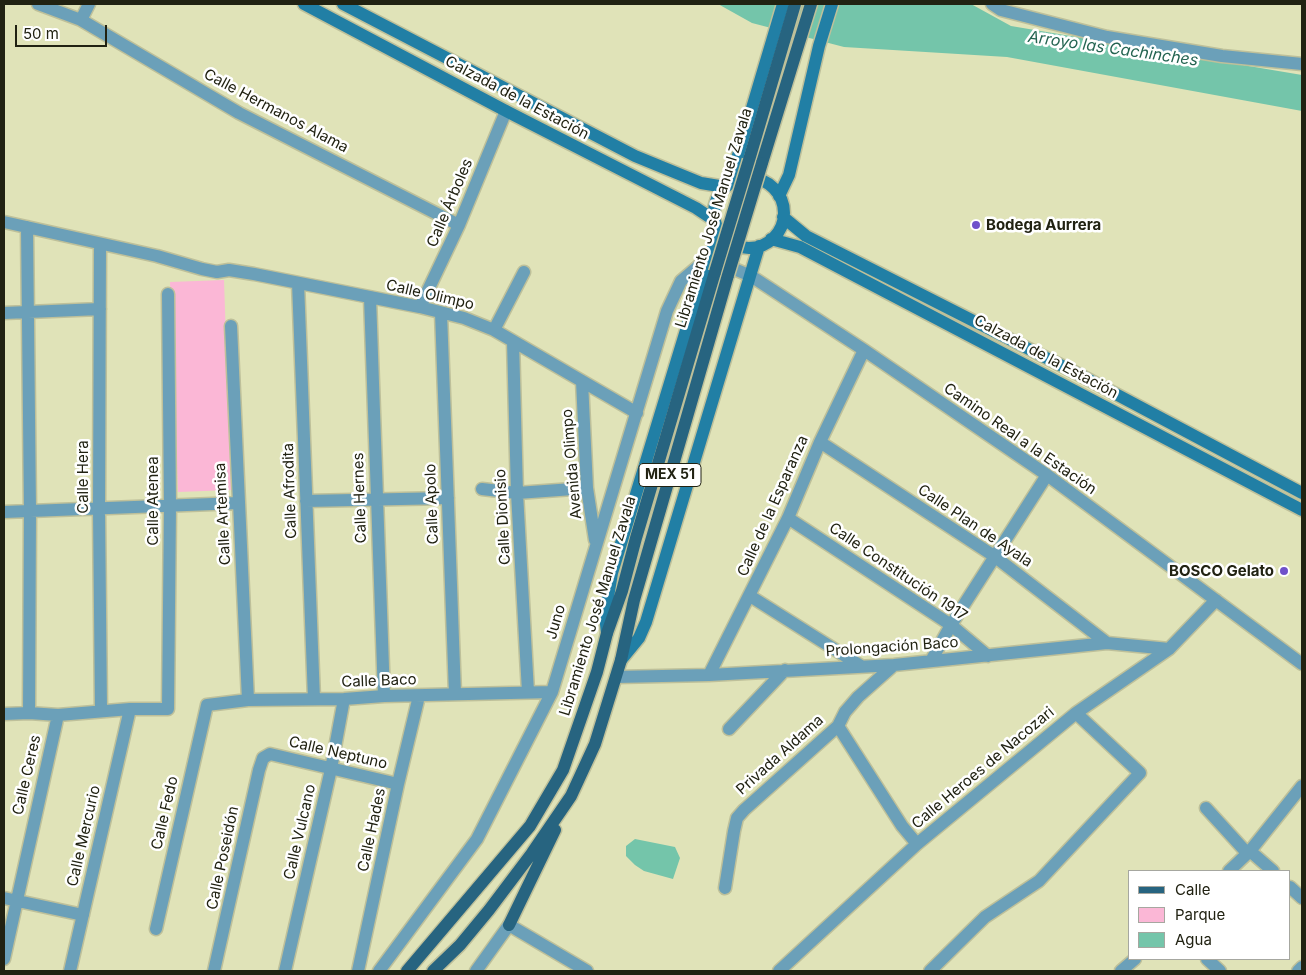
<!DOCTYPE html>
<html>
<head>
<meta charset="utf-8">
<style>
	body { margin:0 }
	#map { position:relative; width:1306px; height:975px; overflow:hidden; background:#e0e3b8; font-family:Inter,sans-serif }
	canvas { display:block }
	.frame { position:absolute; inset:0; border:5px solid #212212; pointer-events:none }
	.legend { position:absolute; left:1128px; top:870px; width:162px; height:90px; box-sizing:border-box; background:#fff; border:1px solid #a6a7a0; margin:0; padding:6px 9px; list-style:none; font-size:15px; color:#212212 }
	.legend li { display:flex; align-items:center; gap:10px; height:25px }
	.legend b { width:25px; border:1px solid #a6a7a0 }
	.scale { position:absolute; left:15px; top:25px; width:92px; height:22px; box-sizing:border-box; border:2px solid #212212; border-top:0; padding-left:6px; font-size:15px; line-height:18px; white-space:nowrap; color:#212212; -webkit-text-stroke:4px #fff; paint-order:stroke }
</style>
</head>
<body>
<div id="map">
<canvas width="1306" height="975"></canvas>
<div class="frame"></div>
<ul class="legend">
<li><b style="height:6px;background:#276480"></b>Calle</li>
<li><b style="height:14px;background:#fbb7d6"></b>Parque</li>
<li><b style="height:14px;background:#74c5aa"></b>Agua</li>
</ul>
<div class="scale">50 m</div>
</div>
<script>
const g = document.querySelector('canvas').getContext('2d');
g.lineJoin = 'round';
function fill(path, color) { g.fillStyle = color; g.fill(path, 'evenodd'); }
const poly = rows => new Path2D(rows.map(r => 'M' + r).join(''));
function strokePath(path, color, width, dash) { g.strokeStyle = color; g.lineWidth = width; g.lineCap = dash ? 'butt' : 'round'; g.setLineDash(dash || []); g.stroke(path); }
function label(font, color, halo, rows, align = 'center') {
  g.font = font + ' Inter,sans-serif'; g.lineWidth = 5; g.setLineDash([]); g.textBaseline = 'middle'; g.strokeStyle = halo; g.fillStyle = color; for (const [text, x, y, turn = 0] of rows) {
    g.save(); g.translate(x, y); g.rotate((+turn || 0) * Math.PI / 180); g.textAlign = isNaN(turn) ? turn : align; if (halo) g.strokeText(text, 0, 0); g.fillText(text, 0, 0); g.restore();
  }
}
const green = poly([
	[224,280,231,490,178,492,170,282]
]);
const water = poly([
	[718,4,971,4,1011,26,1302,75,1302,111,1007,57,844,47,752,23],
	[635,839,675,847,680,858,673,879,644,871,635,865,626,856,626,846]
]);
const minor = poly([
	[38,4,81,20,239,113,459,225],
	[992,4,1001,10,1107,37,1222,56,1302,64],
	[81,20,89,4],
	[4,222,157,256,202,269,217,272,229,270,254,274,420,307,464,318,494,330,637,413],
	[27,227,30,511,29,713],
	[100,244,99,510,101,711],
	[298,283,314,699],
	[370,298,384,696],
	[420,307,459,225,506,111],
	[4,313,100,309],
	[441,313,455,694],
	[231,326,248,700],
	[494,330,524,272],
	[513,341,517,493,528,692],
	[582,381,587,488,595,540],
	[820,442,994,556,1107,643],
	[482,489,517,493,587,488],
	[306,501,448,498],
	[4,512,239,503],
	[788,518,951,625,988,656],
	[750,596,861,666],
	[931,661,951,625,1047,475],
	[709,675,788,518,820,442,864,350],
	[616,677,709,675,894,665,1107,643,1169,649],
	[4,714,29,713,58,715,130,709,168,709,170,506,168,294],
	[838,726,902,826,917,844],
	[729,729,785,670],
	[1206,808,1247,853],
	[1250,851,1273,871],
	[1229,871,1250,851,1302,786],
	[1290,887,1302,898],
	[725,888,734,831,737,818,744,810,838,726,845,712,858,697,894,665],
	[4,898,83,915],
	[156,929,207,705,248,700,344,699,384,696,552,692],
	[4,959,58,715],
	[1207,959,1220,971],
	[70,971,130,709],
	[214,971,259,770,263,758,270,754,398,784],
	[285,971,331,769,344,699],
	[358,971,398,784,419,696],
	[379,971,477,839,552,692,667,311,681,281,708,258,751,276,864,350,1047,475,1302,664],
	[476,971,509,925,587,971],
	[779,971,917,844,1076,713,1169,649,1216,600],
	[930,971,985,917,1039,881,1140,773,1076,713],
	[1121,971,1135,959],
	[1298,971,1302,967]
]);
const secondary = poly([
	[304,4,506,111,696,208,714,220],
	[343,4,635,156,701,183,725,187],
	'714 213a35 35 0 1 1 70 0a35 35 0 1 1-70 0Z',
	[732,182,736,162,783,4],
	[779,196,789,175,819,46,832,4],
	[783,217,806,236,1078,374,1302,493],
	[771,239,800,247,1302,510],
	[607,633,605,615,612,573,708,258,720,233],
	[621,660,639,638,646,622,759,246]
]);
const primary = poly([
	[749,160,795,4],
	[762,163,811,4],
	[509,925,555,830],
	[407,971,530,826,563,770,597,672,607,633,622,591,636,538,715,272],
	[433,971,460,945,489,910,532,853,571,796,595,744,621,660,634,600,728,275]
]);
const primaryBridge = poly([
	[715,272,749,160],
	[728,275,762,163]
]);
const markers = [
	[976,225,5,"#6f51ca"],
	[1284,571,5,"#6f51ca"]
];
const shields = [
	[670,475,62]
];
const shieldNames = [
	["MEX 51",670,475]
];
const streetNames = [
	["Calzada de la Estación",517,98,28],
	["Calle Hermanos Alama",276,111,28],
	["Calle Árboles",450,203,-67],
	["Libramiento José Manuel Zavala",714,218,-73],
	["Calle Olimpo",430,295,13],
	["Calzada de la Estación",1046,357,28],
	["Camino Real a la Estación",1020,439,35],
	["Avenida Olimpo",572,464,-95],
	["Calle Hera",83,477,-90],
	["Calle Afrodita",290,491,-92],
	["Calle Hernes",360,498,-92],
	["Calle Atenea",153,501,-90],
	["Calle Apolo",432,504,-92],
	["Calle de la Esparanza",773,506,-66],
	["Calle Artemisa",223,514,-93],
	["Calle Dionisio",503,517,-93],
	["Calle Plan de Ayala",975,526,34],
	["Calle Constitución 1917",898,572,34],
	["Libramiento José Manuel Zavala",598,606,-73],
	["Juno",556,622,-74],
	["Prolongación Baco",892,647,-4],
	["Calle Baco",379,681,-2],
	["Calle Neptuno",338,753,13],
	["Privada Aldama",780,755,-42],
	["Calle Heroes de Nacozari",983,768,-40],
	["Calle Ceres",27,775,-77],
	["Calle Fedo",165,813,-77],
	["Calle Hades",372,830,-78],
	["Calle Vulcano",300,832,-77],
	["Calle Mercurio",84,836,-77],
	["Calle Poseidón",223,858,-78]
];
const poiNames = [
	["Bodega Aurrera",986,225],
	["BOSCO Gelato",1274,571,"right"]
];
const waterNames = [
	["Arroyo las Cachinches",1113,49,8]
];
fill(green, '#fbb7d6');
fill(water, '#74c5aa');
strokePath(minor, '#bec09a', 15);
strokePath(secondary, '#bec09a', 15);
strokePath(primary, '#bec09a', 15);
strokePath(minor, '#6ba0b9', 12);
strokePath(secondary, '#217fa5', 12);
strokePath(primary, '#276480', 12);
strokePath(primaryBridge, '#bec09a', 15, []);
strokePath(primaryBridge, '#276480', 12);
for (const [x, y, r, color] of markers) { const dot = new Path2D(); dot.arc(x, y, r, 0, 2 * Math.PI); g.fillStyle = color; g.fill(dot); strokePath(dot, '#fff', 2); }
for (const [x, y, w] of shields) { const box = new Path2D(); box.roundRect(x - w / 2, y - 11.5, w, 23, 4); g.fillStyle = '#fff'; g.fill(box); strokePath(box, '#212212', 1); }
label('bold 14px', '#212212', null, shieldNames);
label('15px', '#212212', '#fff', streetNames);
label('bold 15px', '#212212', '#fff', poiNames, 'left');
label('italic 16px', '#246451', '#fff', waterNames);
</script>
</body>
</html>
